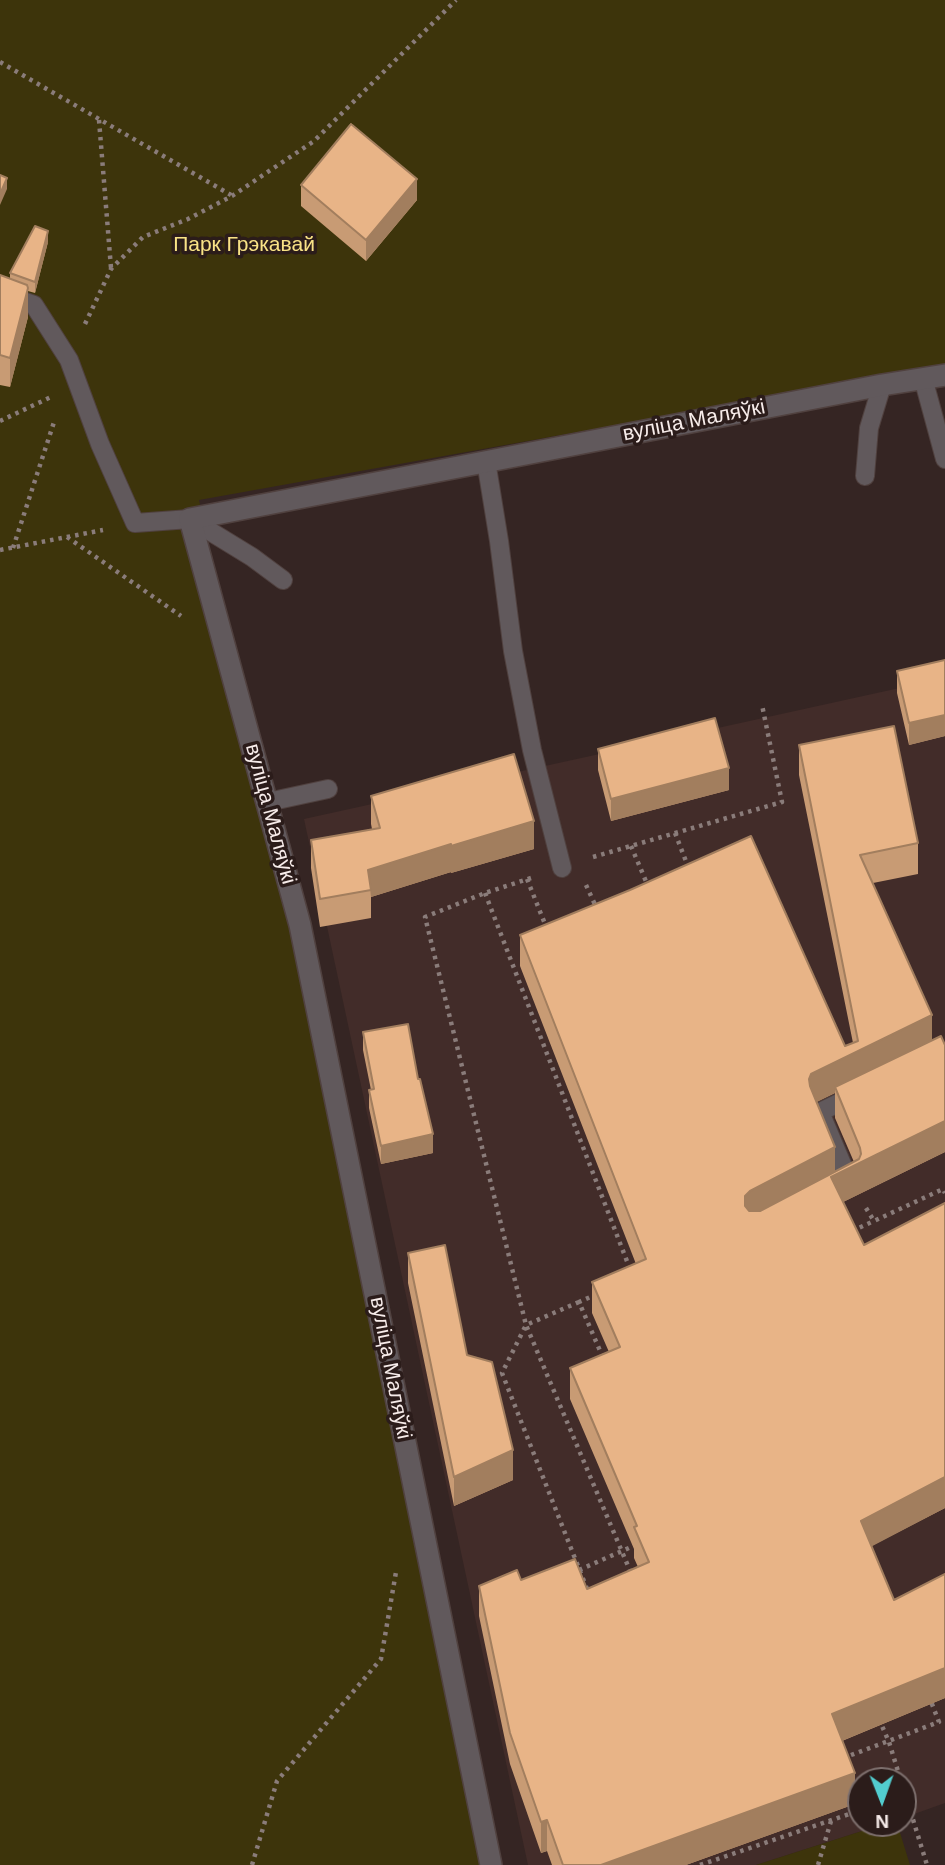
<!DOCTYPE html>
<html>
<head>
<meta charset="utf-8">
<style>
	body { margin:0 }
	#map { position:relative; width:945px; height:1865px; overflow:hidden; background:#352523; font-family:Helvetica,sans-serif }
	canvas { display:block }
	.north { position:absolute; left:847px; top:1767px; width:70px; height:70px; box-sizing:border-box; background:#2b1c1a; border:2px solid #7d6f6d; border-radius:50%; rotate:179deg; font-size:19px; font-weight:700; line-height:28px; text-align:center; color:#f7ecea }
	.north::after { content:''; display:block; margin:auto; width:24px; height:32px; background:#52cdcf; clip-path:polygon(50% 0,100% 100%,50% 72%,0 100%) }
</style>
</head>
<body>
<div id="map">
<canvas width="945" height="1865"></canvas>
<div class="north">N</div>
</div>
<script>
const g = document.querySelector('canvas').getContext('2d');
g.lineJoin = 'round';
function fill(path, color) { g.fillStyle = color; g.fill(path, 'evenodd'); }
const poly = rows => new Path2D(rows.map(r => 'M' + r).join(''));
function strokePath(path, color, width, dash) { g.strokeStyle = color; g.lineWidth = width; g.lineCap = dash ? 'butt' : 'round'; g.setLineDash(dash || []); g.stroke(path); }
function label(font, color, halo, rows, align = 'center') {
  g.font = font + ' Helvetica,sans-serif'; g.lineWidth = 7; g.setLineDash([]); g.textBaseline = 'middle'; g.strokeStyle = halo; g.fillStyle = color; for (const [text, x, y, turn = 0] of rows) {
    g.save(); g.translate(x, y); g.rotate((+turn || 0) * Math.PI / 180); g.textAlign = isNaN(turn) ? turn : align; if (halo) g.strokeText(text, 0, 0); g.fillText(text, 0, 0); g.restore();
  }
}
const built = poly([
	[945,678,945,1803,903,1818,903,1781,861,1781,861,1823,887,1823,756,1865,528,1865,304,819]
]);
const green = poly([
	[0,0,945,0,945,366,199,500,492,1865,0,1865],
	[887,1823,897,1823,910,1865,756,1865]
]);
const path = poly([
	[0,62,231,195],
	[99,120,111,268],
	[85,324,111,269,143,237,188,219,232,196,314,141,456,0],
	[0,421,51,397],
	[67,537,181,616],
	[13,548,55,419],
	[0,550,103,530],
	[675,833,689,869],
	[631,846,648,886],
	[593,857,782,802,762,705],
	[531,878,485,893,425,917,526,1325,502,1373,589,1594],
	[527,879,547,929],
	[586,885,597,909],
	[485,893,630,1269],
	[866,1208,874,1221,943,1189,945,1193],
	[852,1231,874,1221],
	[597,1294,579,1302,604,1360],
	[579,1302,526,1325,631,1573],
	[579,1570,638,1544],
	[879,1719,889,1742,901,1781],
	[843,1758,939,1722,930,1699],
	[903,1787,927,1865],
	[252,1865,277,1781,381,1659,396,1572],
	[700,1865,861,1810],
	[818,1865,831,1821]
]);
const lane = poly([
	[0,293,34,305,69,360,100,444,135,523,190,519,252,557,283,580],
	[923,378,945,459],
	[486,461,499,541,513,651,532,750,562,868],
	[865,476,869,428,882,385],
	[268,802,328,789],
	[845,1186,850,1183,820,1112,855,1095]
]);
const street = poly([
	[491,1865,300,925,190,519,882,385,945,375]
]);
const wall = poly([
	[301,185,417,200,366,261,301,206],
	[48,242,35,293,28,291,28,317,10,387,0,385,0,275,10,279,10,273],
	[945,660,945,736,909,745,897,693,897,671],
	[799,745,918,843,918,874,873,883,932,1040,945,1045,945,1152,843,1202,864,1245,945,1203,945,1508,871,1546,894,1600,945,1574,945,1698,842,1741,855,1804,686,1865,552,1865,547,1851,541,1853,510,1764,479,1616,479,1586,521,1580,587,1589,638,1567,634,1558,634,1549,570,1399,570,1368,609,1352,592,1313,592,1282,636,1264,520,966,520,935,845,1046,853,1043,799,775],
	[835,1093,835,1118,854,1162,835,1172,816,1102],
	[598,749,729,790,611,821,598,770],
	[371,796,534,849,451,873,451,872,371,897,371,918,320,927,311,868,311,840,372,829,371,824],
	[363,1032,433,1153,381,1164,369,1108,369,1090,371,1090,363,1050],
	[408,1253,467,1355,513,1480,454,1506,408,1283]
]);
const shadedWall = poly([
	[7,178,7,189,0,205,0,194],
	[417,179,417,200,366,261,366,240],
	[48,231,48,242,35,293,35,282],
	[28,288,28,317,10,387,10,358],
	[945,715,945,736,909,745,909,723],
	[729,768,729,790,611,821,611,799],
	[534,821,534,849,451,873,451,846],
	[451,844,451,872,371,897,368,870],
	[932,1015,932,1046,835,1087,835,1093,811,1105,809,1079,811,1074],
	[945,1121,945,1152,831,1208,745,1226,745,1196,750,1191,835,1147,835,1175],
	[433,1134,433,1153,381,1164,381,1146],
	[513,1450,513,1480,454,1506,454,1477],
	[945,1477,945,1508,861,1552,861,1521],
	[945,1668,945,1698,832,1745,832,1714],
	[855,1773,855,1804,686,1865,601,1865],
	[547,1820,547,1851,541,1853,541,1822]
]);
const building = poly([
	[351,124,417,179,366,240,301,185,351,124],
	[0,175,7,178,0,194,0,175],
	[35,226,48,231,35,282,10,273,35,226],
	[0,275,27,285,28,288,10,358,0,355,0,275],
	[945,660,945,715,909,723,897,671,945,660],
	[715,718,729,768,611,799,598,749,715,718],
	[894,726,918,843,860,855,932,1015,811,1074,809,1079,810,1086,835,1147,750,1191,745,1196,745,1206,749,1211,760,1211,859,1159,861,1154,860,1148,835,1087,941,1036,945,1045,945,1121,831,1177,864,1245,945,1203,945,1477,861,1521,894,1600,945,1574,945,1668,832,1714,855,1773,601,1865,563,1865,547,1820,541,1822,510,1733,479,1586,517,1570,521,1580,575,1559,587,1589,649,1562,634,1527,637,1526,570,1368,620,1347,592,1282,646,1259,520,935,630,890,751,836,845,1046,858,1041,799,745,894,726],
	[514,754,534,821,451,846,451,844,368,870,371,890,320,899,311,840,380,828,371,796,514,754],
	[408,1024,418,1079,420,1079,433,1134,381,1146,369,1090,374,1089,363,1032,408,1024],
	[445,1245,467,1355,492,1362,513,1450,454,1477,408,1253,445,1245]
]);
const parkNames = [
	["Парк Грэкавай",244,245]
];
const streetNames = [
	["вуліца Маляўкі",694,421,-11],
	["вуліца Маляўкі",270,814,75],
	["вуліца Маляўкі",390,1368,79]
];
fill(built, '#422c29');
fill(green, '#3d340b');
strokePath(lane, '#50413f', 20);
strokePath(street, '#50413f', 24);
strokePath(path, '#8a7c7a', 4.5, [3.5, 5]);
strokePath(lane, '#61595c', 18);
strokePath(street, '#61595c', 21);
fill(wall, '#c89b74');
fill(shadedWall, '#a27e5e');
fill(building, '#e8b487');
strokePath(building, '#a27e5e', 2);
label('21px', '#f9e286', '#2b1c1a', parkNames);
label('21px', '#f7ecea', '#2b1c1a', streetNames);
</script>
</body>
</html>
